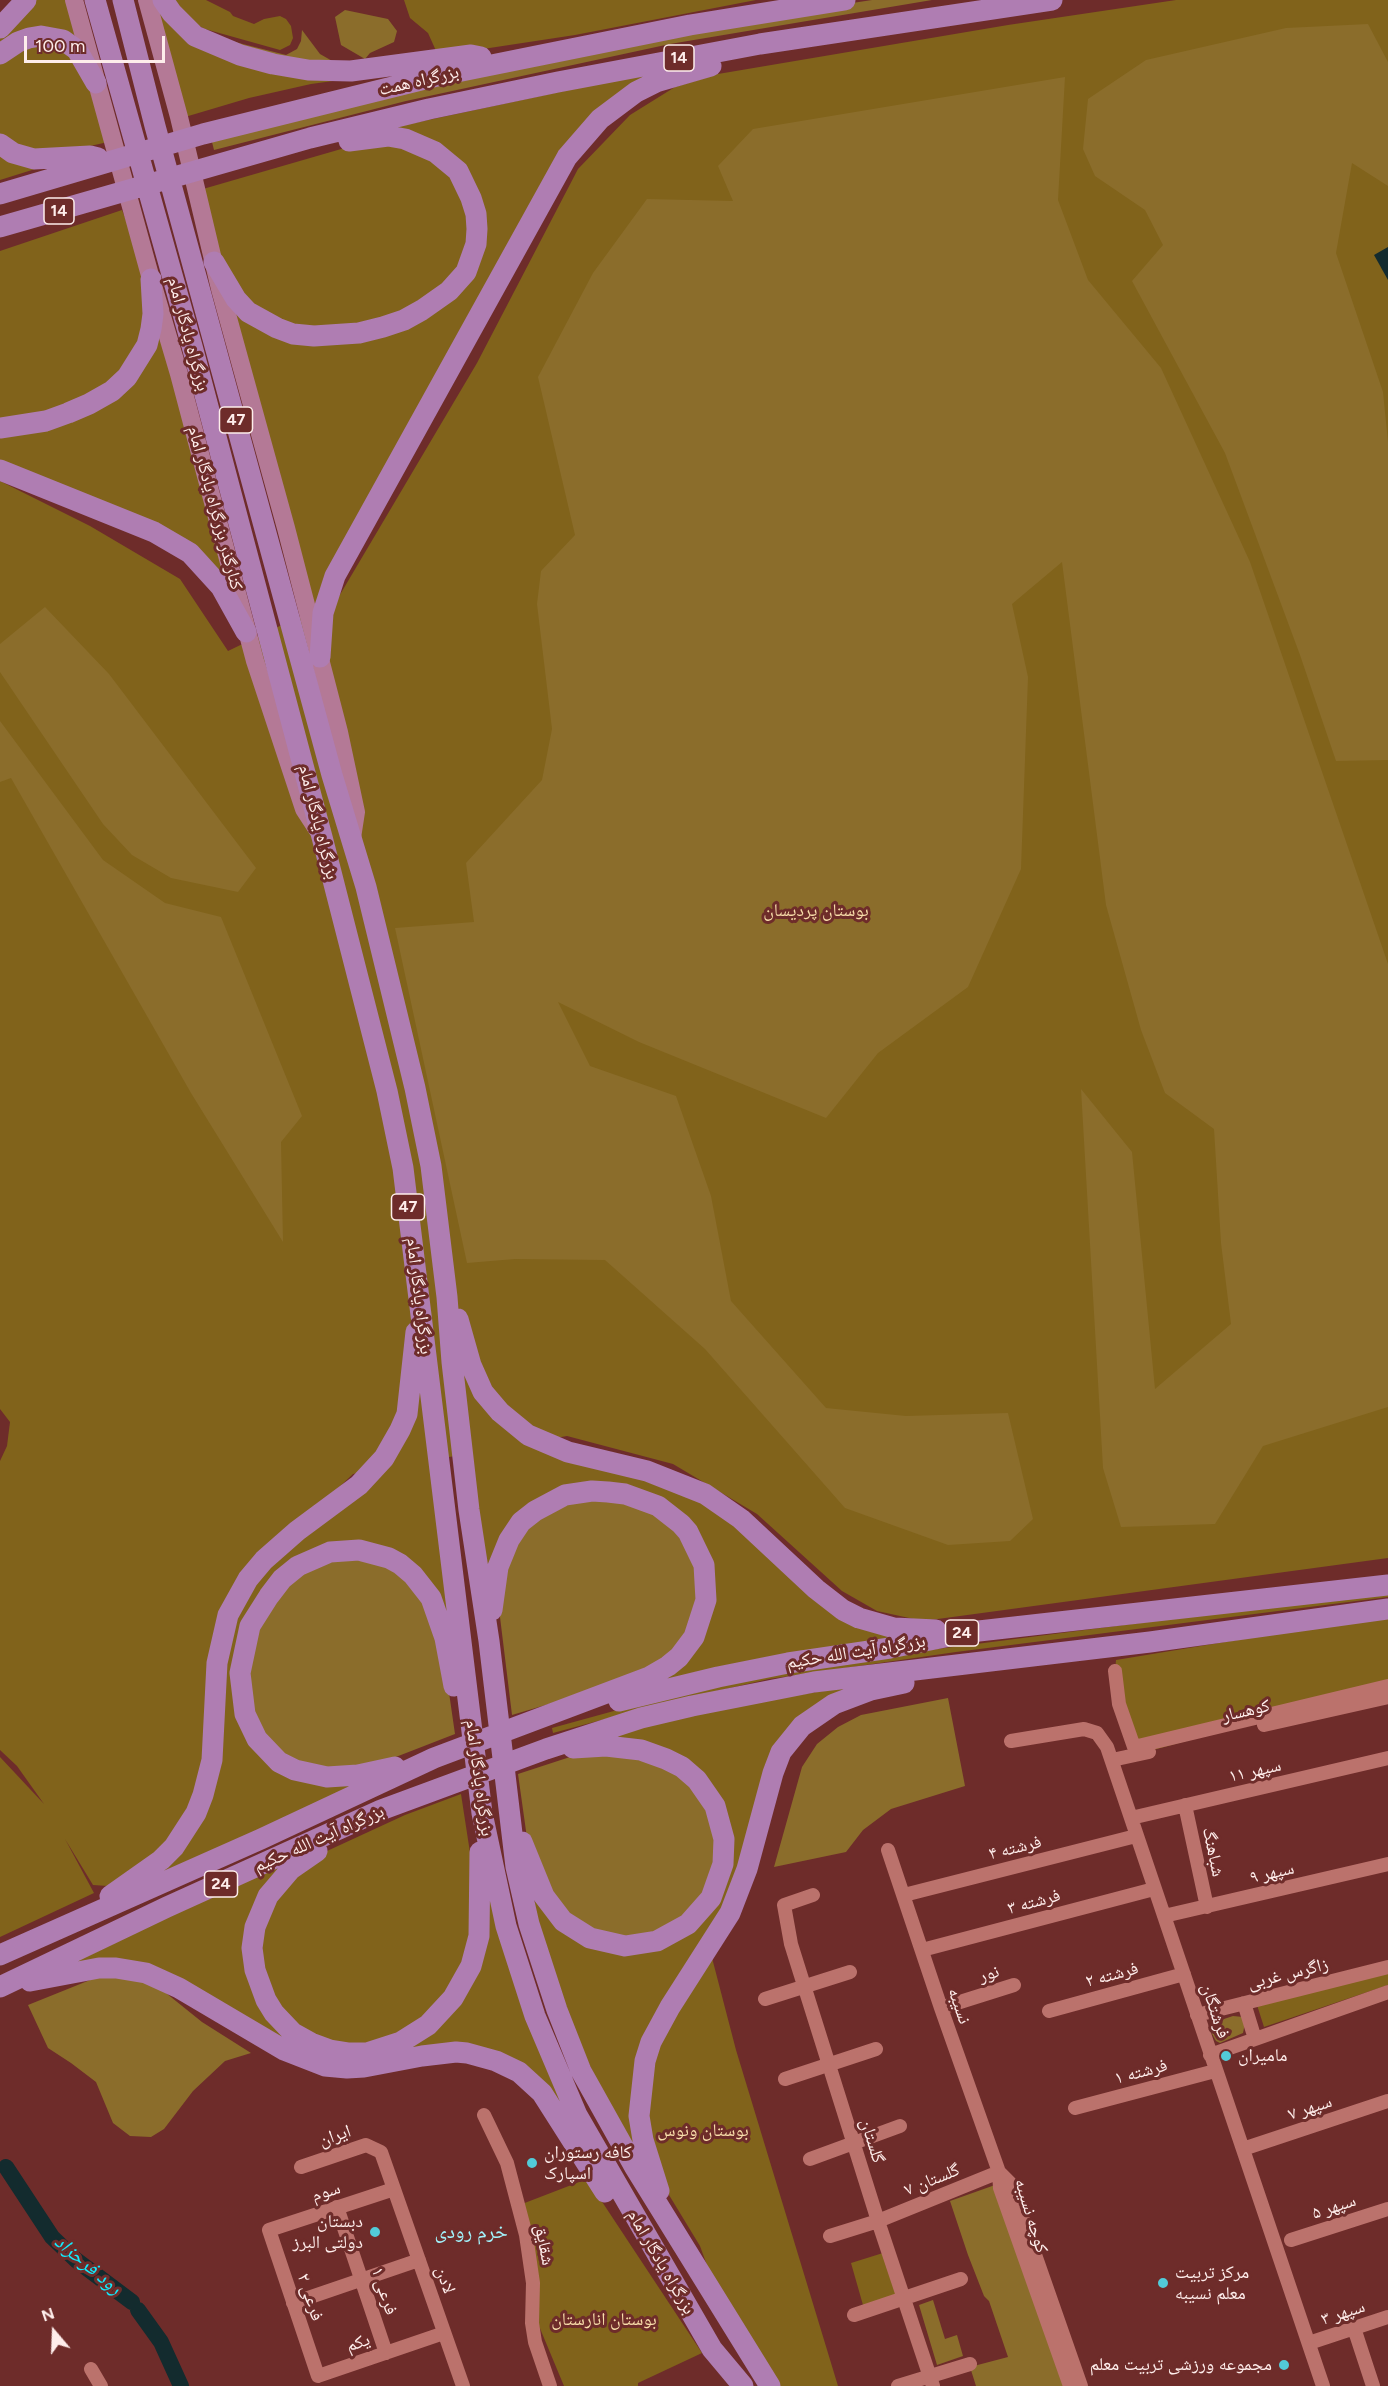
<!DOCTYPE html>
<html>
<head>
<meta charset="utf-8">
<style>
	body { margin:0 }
	#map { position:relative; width:1388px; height:2386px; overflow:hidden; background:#6e2c2a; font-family:Figtree,sans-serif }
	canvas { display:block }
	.north { position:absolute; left:24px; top:2302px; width:60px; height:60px; -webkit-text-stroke:4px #6e2c2a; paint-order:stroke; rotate:341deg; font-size:16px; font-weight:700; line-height:24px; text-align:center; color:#feedeb }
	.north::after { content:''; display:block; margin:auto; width:21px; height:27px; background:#feedeb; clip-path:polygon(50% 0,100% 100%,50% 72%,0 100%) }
	.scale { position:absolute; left:24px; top:36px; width:141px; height:27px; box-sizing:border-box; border:3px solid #feedeb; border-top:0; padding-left:8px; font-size:18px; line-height:21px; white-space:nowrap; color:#feedeb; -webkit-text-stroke:4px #6e2c2a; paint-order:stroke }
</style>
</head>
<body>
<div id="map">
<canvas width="1388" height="2386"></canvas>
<div class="north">N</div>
<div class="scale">100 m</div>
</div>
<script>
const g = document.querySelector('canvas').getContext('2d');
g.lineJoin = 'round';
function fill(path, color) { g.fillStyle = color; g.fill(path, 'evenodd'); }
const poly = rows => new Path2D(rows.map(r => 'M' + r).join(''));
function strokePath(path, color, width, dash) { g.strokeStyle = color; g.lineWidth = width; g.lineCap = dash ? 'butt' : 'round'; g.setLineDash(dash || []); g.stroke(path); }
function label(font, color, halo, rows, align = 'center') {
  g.font = font + ' Figtree,"Noto Naskh Arabic",sans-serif'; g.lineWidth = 6; g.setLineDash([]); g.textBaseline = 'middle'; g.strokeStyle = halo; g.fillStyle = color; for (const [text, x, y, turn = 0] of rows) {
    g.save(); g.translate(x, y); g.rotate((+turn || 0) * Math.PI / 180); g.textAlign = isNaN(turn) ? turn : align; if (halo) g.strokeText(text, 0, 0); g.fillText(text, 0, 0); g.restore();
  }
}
const green = poly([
	[32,0,71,0,78,27,72,41,0,50,0,35],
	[156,0,190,39,384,74,311,84,249,98,185,117],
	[169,0,206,0,230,12,233,16,254,24,264,19,280,16,286,19,291,26,293,38,290,45,280,50,205,29,190,21],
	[404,0,756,0,575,35,483,49,437,53,428,33,410,18],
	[1176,0,1388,0,1388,1558,923,1621,877,1611,842,1591,757,1514,673,1464,567,1436,532,1442,549,1453,657,1481,699,1497,738,1524,806,1588,838,1612,857,1623,904,1636,722,1669,611,1695,659,1678,673,1669,686,1657,703,1630,708,1616,712,1587,708,1562,693,1530,665,1505,636,1492,606,1486,590,1486,558,1492,545,1498,522,1514,503,1538,492,1568,488,1600,471,1453,433,1460,462,1705,446,1623,441,1608,435,1596,417,1572,400,1558,379,1549,363,1546,331,1546,303,1557,288,1568,263,1595,245,1628,237,1660,235,1681,243,1723,257,1748,267,1757,284,1771,298,1777,326,1783,345,1782,390,1771,111,1900,144,1879,171,1857,195,1826,207,1801,215,1772,225,1644,238,1606,247,1590,270,1560,288,1544,363,1489,382,1469,353,1474,319,1506,265,1550,247,1573,224,1611,215,1639,209,1746,205,1770,185,1820,169,1843,129,1875,108,1886,93,1885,65,1839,94,1893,0,1937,0,1757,44,1804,17,1766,0,1750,0,1461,7,1446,10,1422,0,1409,0,481,90,526,180,579,228,651,313,610,225,294,233,306,249,319,279,335,317,341,347,340,390,330,431,310,456,292,470,274,477,256,482,234,481,218,477,201,461,170,445,154,433,147,413,138,377,131,643,74,644,82,622,95,599,113,579,132,558,161,345,546,329,577,320,607,338,598,477,363,578,169,630,115,675,87,718,74,1008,25],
	[45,41,80,62,108,142,50,155,0,139,0,60],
	[381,140,447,167,474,226,462,270,412,311,321,333,256,314,221,259,203,189,355,145],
	[0,151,48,165,0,180],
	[122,210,140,256,147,327,123,374,73,406,0,422,0,251],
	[158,328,240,616,217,572,0,466,0,431,82,413],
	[1388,1591,1388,1597,956,1652,769,1679,665,1703,553,1733,552,1728,701,1687,875,1657],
	[1388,1615,1388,1686,1135,1755,1115,1671,1116,1660],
	[929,1674,803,1718,734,1890,642,2052,653,2184,611,2108,577,2040,536,1922,534,1891,586,1742,711,1709],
	[461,1794,471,1859,472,1944,439,2008,380,2044,327,2044,279,2011,258,1957,267,1909,314,1857,405,1815],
	[303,1852,264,1892,257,1995,345,2058,451,2010,484,1873,600,2178,509,2061,325,2061,172,1979,58,1970],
	[711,1954,736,2050,838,2386,779,2386,708,2268,700,2246,666,2190,649,2151,649,2060],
	[1388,1972,1388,1985,1264,2027,1257,2005],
	[587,2179,702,2353,638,2383,638,2386,564,2386,539,2326,522,2204],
	[883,2253,897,2295,863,2305,851,2263]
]);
const forest = poly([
	[872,0,932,0,670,44,406,101,214,150,212,142,390,94,734,21],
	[345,10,388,19,397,31,394,42,370,53,365,59,341,45,335,17],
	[1368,24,1388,62,1388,186,1352,163,1336,253,1383,392,1388,442,1388,760,1336,761,1300,655,1225,453,1132,281,1163,245,1145,210,1095,176,1083,149,1088,99,1146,60,1286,28],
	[302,30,320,54,334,62,286,62,227,40,286,55,297,49,301,41],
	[1065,77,1058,200,1088,280,1161,368,1250,562,1388,964,1388,1407,1263,1446,1215,1524,1121,1527,1103,1468,1081,1089,1132,1152,1155,1389,1231,1324,1221,1243,1214,1129,1165,1093,1141,1030,1106,905,1062,562,1012,604,1028,677,1021,869,968,987,878,1053,826,1118,639,1042,558,1002,590,1066,676,1096,711,1196,731,1301,826,1408,906,1416,1008,1413,1033,1519,1010,1541,948,1545,845,1508,705,1349,605,1260,515,1259,467,1263,395,928,474,922,466,863,542,780,552,729,537,604,541,571,575,535,538,377,593,273,647,199,733,201,718,166,753,129],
	[45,607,109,674,256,868,238,892,171,878,132,855,103,824,0,672,0,644],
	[0,721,103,860,165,903,221,917,302,1116,281,1142,283,1242,191,1093,11,778,0,782],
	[620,1499,665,1519,695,1558,698,1611,672,1656,613,1685,512,1715,499,1609,502,1572,526,1526,568,1501],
	[376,1559,418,1588,444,1658,455,1734,370,1767,341,1772,290,1761,271,1747,246,1697,254,1636,275,1597,317,1562],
	[948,1698,965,1786,891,1809,863,1830,846,1852,774,1867,802,1767,817,1744,838,1727,861,1715],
	[638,1755,691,1783,717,1832,709,1889,673,1927,617,1940,565,1916,527,1838,518,1774,570,1757],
	[105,1974,151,1981,202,2022,251,2053,225,2061,193,2091,164,2129,151,2137,130,2136,113,2123,96,2082,71,2063,48,2048,28,2005],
	[1233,2016,1243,2017,1245,2023,1243,2033,1220,2043,1216,2041,1210,2030,1212,2025,1215,2022],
	[995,2185,1066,2386,976,2386,970,2367,1008,2357,989,2301,984,2296,968,2255,950,2201],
	[933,2300,945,2339,957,2335,963,2356,937,2365,919,2305]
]);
const water = poly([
	[1388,247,1388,280,1374,255]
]);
const river = poly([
	[6,2167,52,2237,76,2260,132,2302],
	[138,2310,161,2342,181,2386]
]);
const minor = poly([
	[1115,1671,1119,1704,1134,1747,1388,1686],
	[1264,1725,1388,1697],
	[1011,1741,1084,1729,1097,1733,1107,1747,1323,2386],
	[1112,1760,1149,1752],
	[1185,1805,1207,1907],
	[1131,1818,1388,1758],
	[888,1850,941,2008,999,2172,1000,2188,1070,2386],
	[813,1895,784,1905,791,1944,878,2221,933,2386],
	[904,1895,1136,1836],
	[1164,1916,1388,1864],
	[922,1950,1154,1889],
	[765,1999,850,1972],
	[1244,2003,1255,2039],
	[941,2008,1014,1985],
	[1049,2011,1184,1974],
	[1197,2015,1388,1967],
	[1210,2055,1388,1992],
	[785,2079,876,2049],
	[1075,2108,1215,2071],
	[484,2115,507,2163,526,2235,533,2283,532,2323,535,2342,550,2386],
	[1243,2149,1388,2101],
	[810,2159,900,2126],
	[301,2167,366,2145,381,2152,463,2386],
	[999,2172,1010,2183,1081,2386],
	[394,2189,269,2230,318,2376,444,2333],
	[337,2207,386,2353],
	[830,2236,878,2221,999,2172],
	[1291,2240,1388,2209],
	[293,2303,419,2260],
	[854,2315,961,2279],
	[1354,2328,1373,2386],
	[1309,2343,1388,2317],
	[91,2369,101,2386],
	[898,2386,970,2364]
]);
const major = poly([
	[74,0,151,279,179,374,255,661,304,809,317,829],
	[147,0,179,117,220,289,286,528,339,732,356,812,352,838]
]);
const highway = poly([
	[95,0,192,346,322,837,387,1091,403,1168,482,1813,506,1926,535,2016,577,2115,712,2349,743,2386],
	[123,0,155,126,332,775,366,887,415,1088,431,1166,447,1297,452,1362,469,1510,489,1641,516,1867,529,1924,557,2010,581,2071,634,2166,770,2386],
	[163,0,172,13,195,36,240,55,273,64,308,70,351,71,471,55,481,57],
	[0,28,26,0],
	[0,54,18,42,29,38,41,36,63,40,77,50,96,83],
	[0,144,13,153,34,159,90,156,98,158],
	[0,194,203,134,437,76,690,25,845,0],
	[0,227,310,138,429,109,558,82,760,44,1052,0],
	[214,262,236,299,248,312,277,328,293,334,314,336,359,333,383,327,404,320,422,310,449,291,466,272,476,244,477,229,476,214,471,198,458,171,435,152,405,139,388,136,349,141],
	[0,428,46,421,68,413,89,404,112,391,127,377,147,345,151,329,153,314,151,279],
	[0,470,154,532,190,553,221,587,246,632],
	[320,657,323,613,335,576,567,157,600,119,636,92,656,82,711,66],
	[458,1319,471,1365,483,1392,500,1412,528,1435,568,1452,647,1471,705,1494,741,1519,816,1589,843,1610,859,1618,894,1628,936,1630],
	[619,1701,718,1677,788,1663,890,1648,970,1632,1388,1585],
	[395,1767,358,1775,327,1777,295,1770,279,1762,257,1739,245,1714,240,1673,250,1626,269,1596,282,1579,298,1566,330,1552,359,1550,389,1558,400,1564,413,1575,431,1598,445,1638,454,1686],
	[522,1842,544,1896,563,1921,590,1938,625,1946,657,1941,688,1924,711,1898,723,1864,724,1839,715,1806,697,1780,682,1767,666,1759,641,1750,606,1746,573,1748],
	[317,1851,291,1869,268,1896,255,1927,252,1948,255,1970,266,2000,274,2013,293,2033,311,2043,330,2050,349,2053,367,2053,401,2042,428,2025,453,1998,471,1966,479,1936,480,1852],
	[110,1896,161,1860,174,1847,196,1813,203,1795,212,1760,217,1663,228,1615,248,1579,264,1560,297,1531,359,1485,384,1458,400,1430,407,1414,416,1332],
	[0,1955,261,1839,434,1758,649,1677,668,1666,679,1657,694,1637,706,1600,704,1565,688,1532,681,1524,658,1506,625,1494,608,1492,592,1491,565,1495,535,1511,521,1522,509,1540,498,1567,492,1610],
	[30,1981,99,1968,116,1968,146,1973,179,1988,284,2050,325,2066,347,2068,364,2067,422,2056,456,2052,467,2053,496,2061,519,2072,542,2093,605,2192],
	[0,1987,167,1907,381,1810,546,1749,641,1718,692,1706,814,1682,1150,1642,1388,1609],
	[659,2191,643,2140,639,2116,645,2061,651,2042,670,2007,730,1913,747,1869,773,1773,781,1752,802,1726,834,1704,871,1690,904,1683]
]);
const markers = [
	[1226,2056,6,"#52cbd8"],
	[532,2163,6,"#52cbd8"],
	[375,2232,6,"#52cbd8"],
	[1163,2283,6,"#52cbd8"],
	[1284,2365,6,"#52cbd8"]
];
const shields = [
	[679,58,30],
	[59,211,30],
	[236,420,33],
	[408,1207,33],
	[962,1633,33],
	[221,1884,33]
];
const shieldNames = [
	["14",679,58],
	["14",59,211],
	["47",236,420],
	["47",408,1207],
	["24",962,1633],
	["24",221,1884]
];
const streetNames = [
	["بزرگراه همت",419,81,-13],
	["بزرگراه یادگار امام",188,334,75],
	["کنارگذر بزرگراه یادگار امام",215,508,75],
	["بزرگراه یادگار امام",318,822,76],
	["بزرگراه یادگار امام",419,1296,83],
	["بزرگراه آیت الله حکیم",856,1652,-9],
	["کوهسار",1246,1711,-13],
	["سپهر ۱۱",1255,1771,-13],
	["بزرگراه یادگار امام",479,1778,82],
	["بزرگراه آیت الله حکیم",319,1839,-24],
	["فرشته ۴",1015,1848,-14],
	["شباهنگ",1213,1852,78],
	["سپهر ۹",1272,1873,-13],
	["فرشته ۳",1034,1902,-15],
	["نور",989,1974,-17],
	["زاگرس غربی",1288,1974,-14],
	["فرشته ۲",1112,1975,-15],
	["نسیبه",959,2006,71],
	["فرشتگان",1215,2011,72],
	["فرشته ۱",1141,2072,-15],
	["سپهر ۷",1310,2108,-18],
	["ایران",335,2136,-19],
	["گلستان",872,2141,73],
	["گلستان ۷",932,2180,-22],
	["سوم",326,2192,-18],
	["سپهر ۵",1334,2207,-18],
	["کوچه نسیبه",1031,2216,73],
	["شقایق",544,2245,79],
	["بزرگراه یادگار امام",661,2262,60],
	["لادن",445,2280,71],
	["فرعی ۱",384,2291,72],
	["فرعی ۲",310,2297,72],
	["سپهر ۳",1343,2313,-18],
	["یکم",358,2343,-19]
];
const parkNames = [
	["بوستان پردیسان",816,911],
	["بوستان ونوس",703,2131],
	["بوستان انارستان",604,2320]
];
const poiNames = [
	["مامیران",1238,2056],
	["کافه رستوران",544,2153],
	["اسپارک",544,2174],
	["دبستان",363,2222,"right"],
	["دولتی البرز",363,2243,"right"],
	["مرکز تربیت",1175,2273],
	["معلم نسیبه",1175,2294],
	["مجموعه ورزشی تربیت معلم",1272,2365,"right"]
];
const neighbourhoodNames = [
	["خرم رودی",471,2232]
];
const waterNames = [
	["رود فرحزاد",88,2265,40]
];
fill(green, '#81631b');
fill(forest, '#8b6d2b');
fill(water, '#132b2e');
strokePath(river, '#132b2e', 16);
strokePath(minor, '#bb726c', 14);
strokePath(major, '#b47996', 18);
strokePath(highway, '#af7db2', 21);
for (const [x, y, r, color] of markers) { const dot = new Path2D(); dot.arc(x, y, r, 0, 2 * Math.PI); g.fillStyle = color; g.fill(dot); strokePath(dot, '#6e2c2a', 2); }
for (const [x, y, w] of shields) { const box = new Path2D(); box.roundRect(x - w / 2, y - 13, w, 26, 4.5); g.fillStyle = '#6e2c2a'; g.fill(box); strokePath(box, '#feedeb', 1.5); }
label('bold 16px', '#feedeb', null, shieldNames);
label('18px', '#feedeb', '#6e2c2a', streetNames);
label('18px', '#f8deaa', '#6e2c2a', parkNames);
label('18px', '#feedeb', '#6e2c2a', poiNames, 'left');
label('20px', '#a2f4fd', '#6e2c2a', neighbourhoodNames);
label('italic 20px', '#11ecfe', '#6e2c2a', waterNames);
</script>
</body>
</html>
